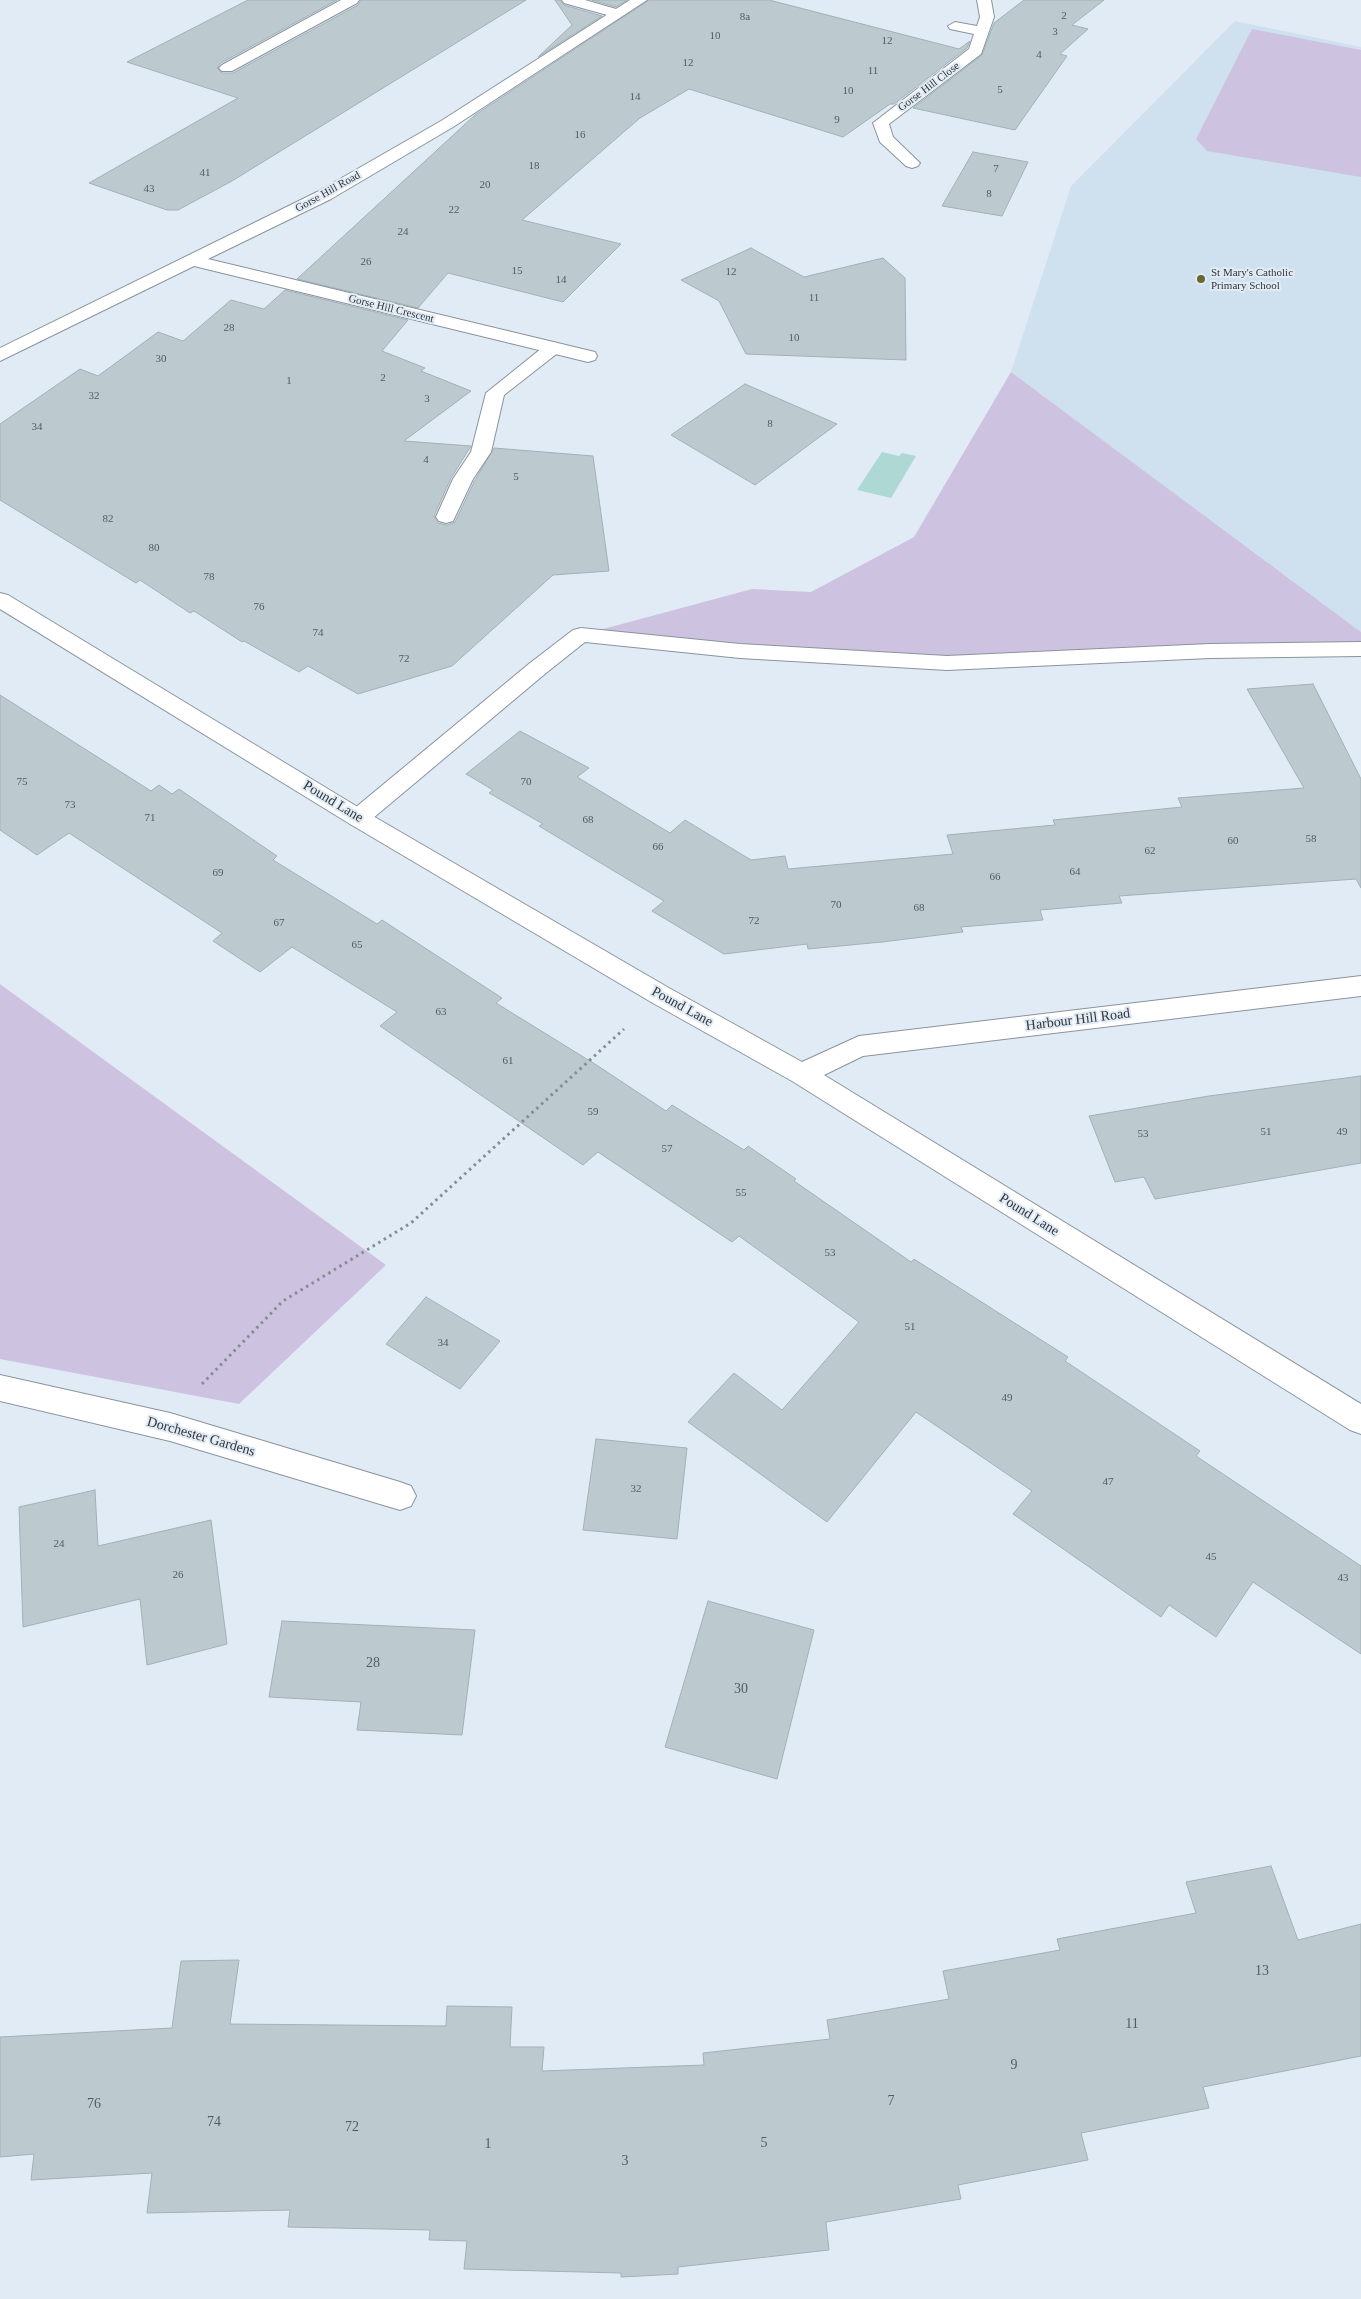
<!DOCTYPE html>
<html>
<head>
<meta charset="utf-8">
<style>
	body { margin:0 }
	canvas { display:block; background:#e1ebf5 }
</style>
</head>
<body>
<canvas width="1361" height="2299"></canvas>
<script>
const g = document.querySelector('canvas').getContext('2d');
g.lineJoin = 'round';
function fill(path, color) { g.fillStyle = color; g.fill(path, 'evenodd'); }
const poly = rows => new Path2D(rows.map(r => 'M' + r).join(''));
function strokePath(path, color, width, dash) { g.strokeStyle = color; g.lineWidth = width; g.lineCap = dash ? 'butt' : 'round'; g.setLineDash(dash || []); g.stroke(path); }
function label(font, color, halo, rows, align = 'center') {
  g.font = font + ' "Times New Roman",serif'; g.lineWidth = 4; g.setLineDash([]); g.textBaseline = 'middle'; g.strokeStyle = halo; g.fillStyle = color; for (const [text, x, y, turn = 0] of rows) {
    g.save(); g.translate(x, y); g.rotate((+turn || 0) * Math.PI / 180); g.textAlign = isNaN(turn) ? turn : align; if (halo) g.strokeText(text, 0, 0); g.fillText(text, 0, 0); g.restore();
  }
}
const built = poly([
	[1235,21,1361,47,1361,632,1011,372,1071,186]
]);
const green = poly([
	[1252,29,1361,50,1361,177,1207,151,1196,139],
	[1011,372,1361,632,1361,649,947,663,581,635,752,589,811,592,914,537],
	[0,984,386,1265,239,1404,0,1359]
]);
const water = poly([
	[882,452,899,456,902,453,916,456,891,498,857,490]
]);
const building = poly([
	[248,0,337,0,221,63,217,68,222,73,233,73,358,5,361,0,526,0,232,181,178,210,167,210,89,183,238,98,127,62,248,0],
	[555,0,560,0,564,5,602,16,538,57,572,25,555,0],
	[592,0,627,0,616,7,592,0],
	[649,0,769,0,959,49,970,41,967,48,894,104,890,104,843,137,689,89,640,118,522,220,621,244,563,302,448,273,418,308,297,279,475,115,649,0],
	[1024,0,1104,0,1072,25,1088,29,1060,54,1067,56,1015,130,913,108,982,55,994,23,1024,0],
	[973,152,1028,162,1002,216,942,206,973,152],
	[751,248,804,277,883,258,905,278,906,360,746,354,719,301,681,280,751,248],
	[285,290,408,320,382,351,425,368,421,371,471,391,404,441,471,446,451,478,434,516,438,523,447,525,455,522,475,480,494,448,593,456,609,571,553,575,452,666,358,694,308,666,299,672,244,641,242,642,194,611,190,613,140,580,136,583,0,500,0,424,80,369,98,376,158,332,183,341,231,300,264,309,285,290],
	[745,384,837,424,755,485,671,435,745,384],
	[1313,684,1361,779,1361,888,1356,879,1119,896,1122,903,1040,910,1043,920,961,927,963,932,882,942,808,949,807,944,724,954,652,911,664,901,539,826,543,824,489,793,493,790,466,774,520,731,589,768,577,777,670,833,685,820,751,860,785,856,788,869,953,854,947,835,1055,825,1053,820,1182,807,1178,798,1304,788,1247,689,1313,684],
	[0,695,151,791,159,785,172,794,179,789,277,856,273,860,377,924,382,920,502,998,496,1003,598,1066,666,1111,672,1105,744,1150,748,1146,796,1179,794,1181,911,1262,914,1259,1068,1357,1065,1361,1200,1451,1196,1456,1361,1566,1361,1654,1253,1582,1216,1637,1169,1605,1161,1617,1013,1514,1032,1491,916,1412,827,1522,688,1422,734,1373,782,1410,859,1322,739,1236,732,1242,598,1152,583,1165,380,1026,397,1012,292,947,260,972,213,941,222,933,69,833,37,855,0,830,0,695],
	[1361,1076,1361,1163,1155,1199,1144,1177,1115,1182,1089,1116,1209,1096,1361,1076],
	[426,1297,500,1341,460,1389,386,1344,426,1297],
	[596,1439,687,1448,677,1539,583,1530,596,1439],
	[95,1490,98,1546,211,1520,227,1644,147,1665,140,1599,23,1627,19,1507,95,1490],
	[708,1601,814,1630,777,1779,665,1747,708,1601],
	[282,1621,475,1630,462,1735,357,1730,361,1702,269,1697,282,1621],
	[1271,1866,1298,1940,1361,1924,1361,2056,1203,2087,1209,2108,1081,2133,1088,2160,958,2185,961,2199,826,2222,829,2250,678,2267,678,2274,621,2277,621,2273,464,2269,467,2241,429,2240,430,2230,288,2227,290,2210,147,2213,152,2173,31,2180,34,2154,0,2157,0,2037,172,2028,181,1961,239,1960,230,2024,446,2026,447,2006,512,2007,510,2047,544,2047,542,2071,704,2065,703,2053,830,2039,827,2020,949,1999,943,1971,1060,1950,1057,1939,1196,1913,1186,1882,1271,1866]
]);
const path = poly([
	[202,1384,283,1301,411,1223,624,1029]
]);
const lane = poly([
	[341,0,359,0,357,3,232,71,222,71,219,68,222,65,341,0],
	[562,0,585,0,623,11,625,14,618,18,564,3,562,0],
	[553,342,559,344,562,348,559,352,504,395,491,452,473,479,453,521,446,523,439,521,436,517,453,479,471,452,486,393,547,344,553,342],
	[581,628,740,644,947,656,1210,644,1361,642,1361,656,1210,658,947,670,740,658,585,642,546,673,366,824,358,826,350,824,346,818,350,812,530,663,573,630,581,628]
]);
const street = poly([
	[630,0,647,0,453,127,331,199,208,259,595,352,597,356,595,360,588,362,194,266,0,361,0,348,319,191,441,121,630,0],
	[977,0,991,0,994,17,981,54,889,124,893,137,920,163,918,166,912,168,906,166,880,142,873,123,969,49,974,34,950,29,948,26,955,22,977,26,980,17,977,0],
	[0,593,8,595,366,812,669,988,802,1062,859,1036,1361,976,1361,996,863,1056,824,1075,1361,1404,1361,1434,1350,1430,792,1081,651,1002,350,824,0,609,0,593],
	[0,1375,170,1413,400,1482,411,1486,416,1496,411,1506,400,1510,170,1441,0,1401,0,1375]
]);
const markers = [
	[1201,279,5,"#6c6532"]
];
const numberNames = [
	["2",1064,16],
	["8a",745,17],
	["3",1055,32],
	["10",715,36],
	["12",887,41],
	["4",1039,55],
	["12",688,63],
	["11",873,71],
	["5",1000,90],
	["10",848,91],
	["14",635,97],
	["9",837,120],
	["16",580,135],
	["18",534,166],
	["7",996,169],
	["41",205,173],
	["20",485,185],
	["43",149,189],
	["8",989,194],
	["22",454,210],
	["24",403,232],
	["26",366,262],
	["15",517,271],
	["12",731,272],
	["14",561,280],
	["11",814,298],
	["28",229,328],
	["10",794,338],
	["30",161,359],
	["2",383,378],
	["1",289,381],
	["32",94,396],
	["3",427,399],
	["8",770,424],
	["34",37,427],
	["4",426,460],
	["5",516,477],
	["82",108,519],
	["80",154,548],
	["78",209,577],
	["76",259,607],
	["74",318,633],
	["72",404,659],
	["75",22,782],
	["70",526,782],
	["73",70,805],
	["71",150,818],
	["68",588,820],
	["58",1311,839],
	["60",1233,841],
	["66",658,847],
	["62",1150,851],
	["64",1075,872],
	["69",218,873],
	["66",995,877],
	["70",836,905],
	["68",919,908],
	["72",754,921],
	["67",279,923],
	["65",357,945],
	["63",441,1012],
	["61",508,1061],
	["59",593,1112],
	["51",1266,1132],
	["49",1342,1132],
	["53",1143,1134],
	["57",667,1149],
	["55",741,1193],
	["53",830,1253],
	["51",910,1327],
	["34",443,1343],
	["49",1007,1398],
	["47",1108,1482],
	["32",636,1489],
	["24",59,1544],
	["45",1211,1557],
	["26",178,1575],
	["43",1343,1578]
];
const farStreetnames = [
	["Gorse Hill Close",929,87,-37],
	["Gorse Hill Road",328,192,-29],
	["Gorse Hill Crescent",391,309,14]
];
const farPoinames = [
	["St Mary's Catholic",1211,273],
	["Primary School",1211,286]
];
const streetNames = [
	["Pound Lane",333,802,31],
	["Pound Lane",682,1007,29],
	["Harbour Hill Road",1078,1020,-7],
	["Pound Lane",1029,1215,32],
	["Dorchester Gardens",201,1437,16]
];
const nearNumbernames = [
	["28",373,1663],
	["30",741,1689],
	["13",1262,1971],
	["11",1132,2024],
	["9",1014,2065],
	["7",891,2101],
	["76",94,2104],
	["74",214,2122],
	["72",352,2127],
	["5",764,2143],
	["1",488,2144],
	["3",625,2161]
];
fill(built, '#cfe0ef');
fill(green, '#cec2e1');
fill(water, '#aed8d3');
fill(building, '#bccacf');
strokePath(building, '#a2b1b5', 1);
strokePath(lane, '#8a949d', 2);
strokePath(street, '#8a949d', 2);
strokePath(path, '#868d93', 3, [2.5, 4]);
fill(lane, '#fff');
fill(street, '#fff');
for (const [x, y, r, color] of markers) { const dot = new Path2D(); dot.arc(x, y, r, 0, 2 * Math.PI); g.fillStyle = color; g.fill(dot); strokePath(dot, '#e1ebf5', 2); }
label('11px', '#545b5f', null, numberNames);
label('11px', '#32363a', '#e1ebf5', farStreetnames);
label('11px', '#32363a', '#e1ebf5', farPoinames, 'left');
label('14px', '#32363a', '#e1ebf5', streetNames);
label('14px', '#545b5f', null, nearNumbernames);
</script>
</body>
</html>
